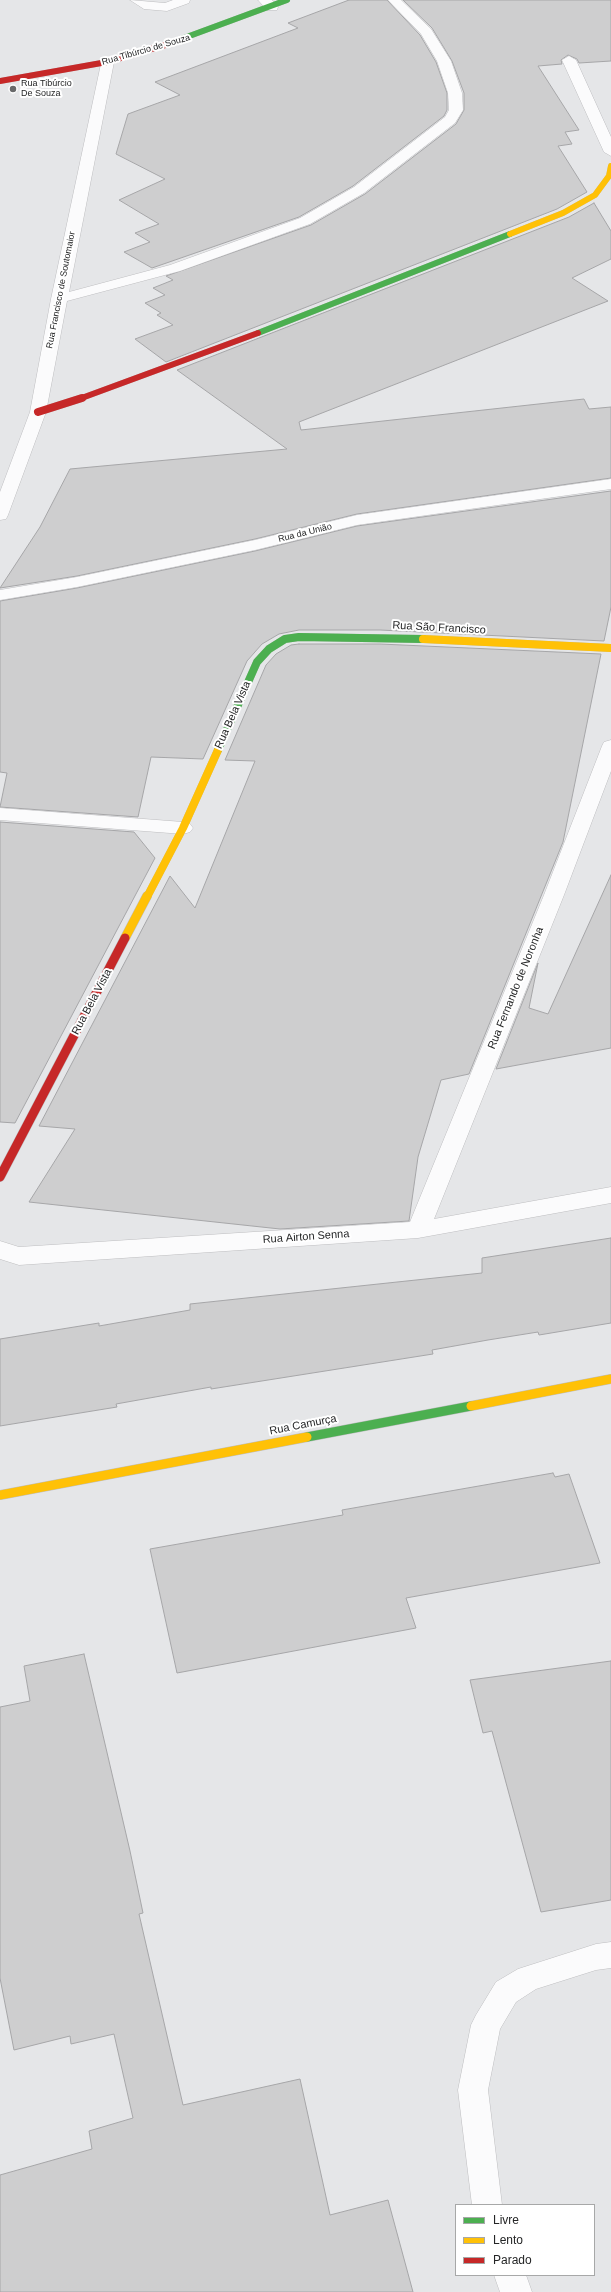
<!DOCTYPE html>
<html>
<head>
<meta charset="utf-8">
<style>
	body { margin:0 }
	#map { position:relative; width:611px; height:2292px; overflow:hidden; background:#e5e6e8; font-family:Arial,sans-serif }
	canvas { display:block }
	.legend { position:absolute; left:455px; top:2204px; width:140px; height:72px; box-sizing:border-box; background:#fff; border:1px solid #a7a8a8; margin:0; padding:5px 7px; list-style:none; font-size:12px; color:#242526 }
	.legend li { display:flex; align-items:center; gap:8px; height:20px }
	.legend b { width:20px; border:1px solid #a7a8a8 }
</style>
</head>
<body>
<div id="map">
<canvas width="611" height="2292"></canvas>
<ul class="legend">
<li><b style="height:5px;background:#4caf50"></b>Livre</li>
<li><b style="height:5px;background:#ffc107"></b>Lento</li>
<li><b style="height:5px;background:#c62828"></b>Parado</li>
</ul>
</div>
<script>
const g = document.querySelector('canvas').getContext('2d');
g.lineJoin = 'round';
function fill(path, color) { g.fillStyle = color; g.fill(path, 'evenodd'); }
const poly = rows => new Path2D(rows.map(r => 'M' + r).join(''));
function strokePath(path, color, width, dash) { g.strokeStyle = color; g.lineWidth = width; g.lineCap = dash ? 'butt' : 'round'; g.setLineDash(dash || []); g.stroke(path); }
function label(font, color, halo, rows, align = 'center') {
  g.font = font + ' Arial,sans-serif'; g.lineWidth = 4; g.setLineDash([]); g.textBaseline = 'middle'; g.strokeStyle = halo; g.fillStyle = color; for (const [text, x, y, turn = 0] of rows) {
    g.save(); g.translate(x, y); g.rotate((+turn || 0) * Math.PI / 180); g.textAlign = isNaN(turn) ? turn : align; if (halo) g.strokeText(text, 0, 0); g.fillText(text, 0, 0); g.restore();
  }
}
const building = poly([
	[349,0,387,0,420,35,436,62,447,93,447,110,444,116,353,186,299,217,152,268,124,252,150,242,135,233,159,224,119,200,165,179,116,154,128,114,180,95,155,82,298,28,288,23,349,0],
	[403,0,611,0,611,61,579,63,577,59,568,55,561,60,562,64,538,66,579,130,565,132,572,144,558,146,587,192,557,209,166,362,135,339,173,325,157,315,161,313,145,303,165,295,153,288,173,280,166,276,311,225,365,194,456,124,464,110,464,93,452,61,432,28,403,0],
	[594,203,611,231,611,259,572,278,608,301,299,422,301,430,584,399,589,409,611,407,611,478,357,514,255,539,77,576,0,588,40,527,70,469,287,449,177,370,569,217,594,203],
	[611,491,611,607,604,641,380,630,299,630,279,634,262,644,247,661,203,759,151,757,138,817,0,807,7,773,0,772,0,601,77,588,255,551,357,526,611,491],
	[299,644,380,644,601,654,563,842,469,1074,441,1080,418,1157,409,1221,280,1229,29,1202,75,1129,39,1126,170,876,195,908,255,761,225,760,266,665,276,654,291,645,299,644],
	[0,822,134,832,155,858,15,1123,0,1122,0,822],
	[611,875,611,1048,496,1069,538,963,529,1008,548,1014,611,875],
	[611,1238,611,1323,539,1335,538,1332,488,1340,432,1350,433,1354,211,1389,211,1387,116,1404,117,1407,0,1426,0,1339,99,1323,99,1326,190,1310,190,1304,482,1273,482,1258,611,1238],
	[553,1473,555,1477,569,1474,600,1563,406,1598,416,1628,177,1673,150,1549,343,1515,342,1510,553,1473],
	[84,1654,130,1851,143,1913,139,1914,183,2105,300,2079,330,2215,388,2200,413,2292,0,2292,0,2175,92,2149,89,2131,133,2118,114,2034,71,2044,70,2036,14,2050,0,1978,0,1707,30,1701,24,1666,84,1654],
	[611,1661,611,1900,541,1912,492,1731,483,1733,470,1680,611,1661]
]);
const lane = poly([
	[130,0,165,3,173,0,190,0,189,3,167,11,144,9,130,0],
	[258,0,272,0,278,7,277,10,267,10,258,0]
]);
const street = poly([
	[388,0,401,0,431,29,451,61,462,93,463,110,455,123,364,193,310,224,180,271,67,301,46,412,8,515,6,519,0,520,0,492,30,412,51,299,102,59,107,58,114,62,69,292,170,265,300,218,354,187,445,117,449,110,448,93,437,61,421,34,388,0],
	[569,56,576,60,611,137,611,156,604,152,562,60,569,56],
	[611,479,611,489,357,525,255,550,77,587,0,600,0,590,77,577,255,540,357,515,611,479],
	[611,740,611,771,564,895,434,1219,611,1187,611,1203,418,1238,19,1265,0,1259,0,1241,19,1247,410,1222,544,895,602,746,604,742,611,740],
	[0,808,183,822,190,824,193,828,190,832,183,834,0,820,0,808],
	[611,1942,611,1968,596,1970,536,1989,516,2002,500,2029,488,2090,502,2205,472,2205,458,2090,471,2025,476,2015,496,1982,518,1969,596,1944,611,1942],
	[494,2275,526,2275,532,2292,500,2292,494,2275]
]);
const fastFar2 = poly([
	[165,45,287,0],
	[258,333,510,234]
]);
const fastFar1 = poly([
	[218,750,257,662,269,649,285,639,299,637,423,639]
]);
const fast = poly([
	[307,1437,471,1406]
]);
const slowFar2 = poly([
	[510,234,563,213,595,195,609,176,611,166]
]);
const slowFar1 = poly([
	[423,639,611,648],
	[147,897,183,828,218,750]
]);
const slow = poly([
	[125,938,147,896],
	[471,1406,611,1379],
	[0,1495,307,1437]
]);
const jamFar2 = poly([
	[0,81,107,62,165,45],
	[79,399,258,333]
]);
const jamFar1 = poly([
	[38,412,82,398]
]);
const jam = poly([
	[0,1177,125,938]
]);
const markers = [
	[13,89,4,"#68696a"]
];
const farStreetnames = [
	["Rua Tibúrcio de Souza",146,50,-16],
	["Rua Francisco de Soutomaior",61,290,-79],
	["Rua da União",305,533,-14]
];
const farPoinames = [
	["Rua Tibúrcio",21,84],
	["De Souza",21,94]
];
const streetNames = [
	["Rua São Francisco",439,628,3],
	["Rua Bela Vista",233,715,-66],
	["Rua Fernando de Noronha",516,988,-68],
	["Rua Bela Vista",92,1002,-62],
	["Rua Airton Senna",306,1237,-4],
	["Rua Camurça",303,1425,-11]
];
fill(building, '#cececf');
strokePath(building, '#a6a6a8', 1);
strokePath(lane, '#bebec0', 1);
strokePath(street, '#bebec0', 1);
strokePath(fastFar2, '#bebec0', 6);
strokePath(fastFar1, '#bebec0', 8);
strokePath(fast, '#bebec0', 10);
strokePath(slowFar2, '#bebec0', 6);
strokePath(slowFar1, '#bebec0', 8);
strokePath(slow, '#bebec0', 10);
strokePath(jamFar2, '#bebec0', 6);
strokePath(jamFar1, '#bebec0', 8);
strokePath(jam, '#bebec0', 10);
fill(lane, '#fbfbfc');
fill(street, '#fbfbfc');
strokePath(fastFar2, '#4caf50', 6);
strokePath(fastFar1, '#4caf50', 8);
strokePath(fast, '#4caf50', 9);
strokePath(slowFar2, '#ffc107', 6);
strokePath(slowFar1, '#ffc107', 8);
strokePath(slow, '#ffc107', 9);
strokePath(jamFar2, '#c62828', 6);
strokePath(jamFar1, '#c62828', 8);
strokePath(jam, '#c62828', 9);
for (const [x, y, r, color] of markers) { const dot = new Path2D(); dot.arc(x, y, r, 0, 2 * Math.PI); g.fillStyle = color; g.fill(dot); strokePath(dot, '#fff', 1.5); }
label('9px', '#242526', '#fff', farStreetnames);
label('9px', '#242526', '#fff', farPoinames, 'left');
label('11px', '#242526', '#fff', streetNames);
</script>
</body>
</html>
